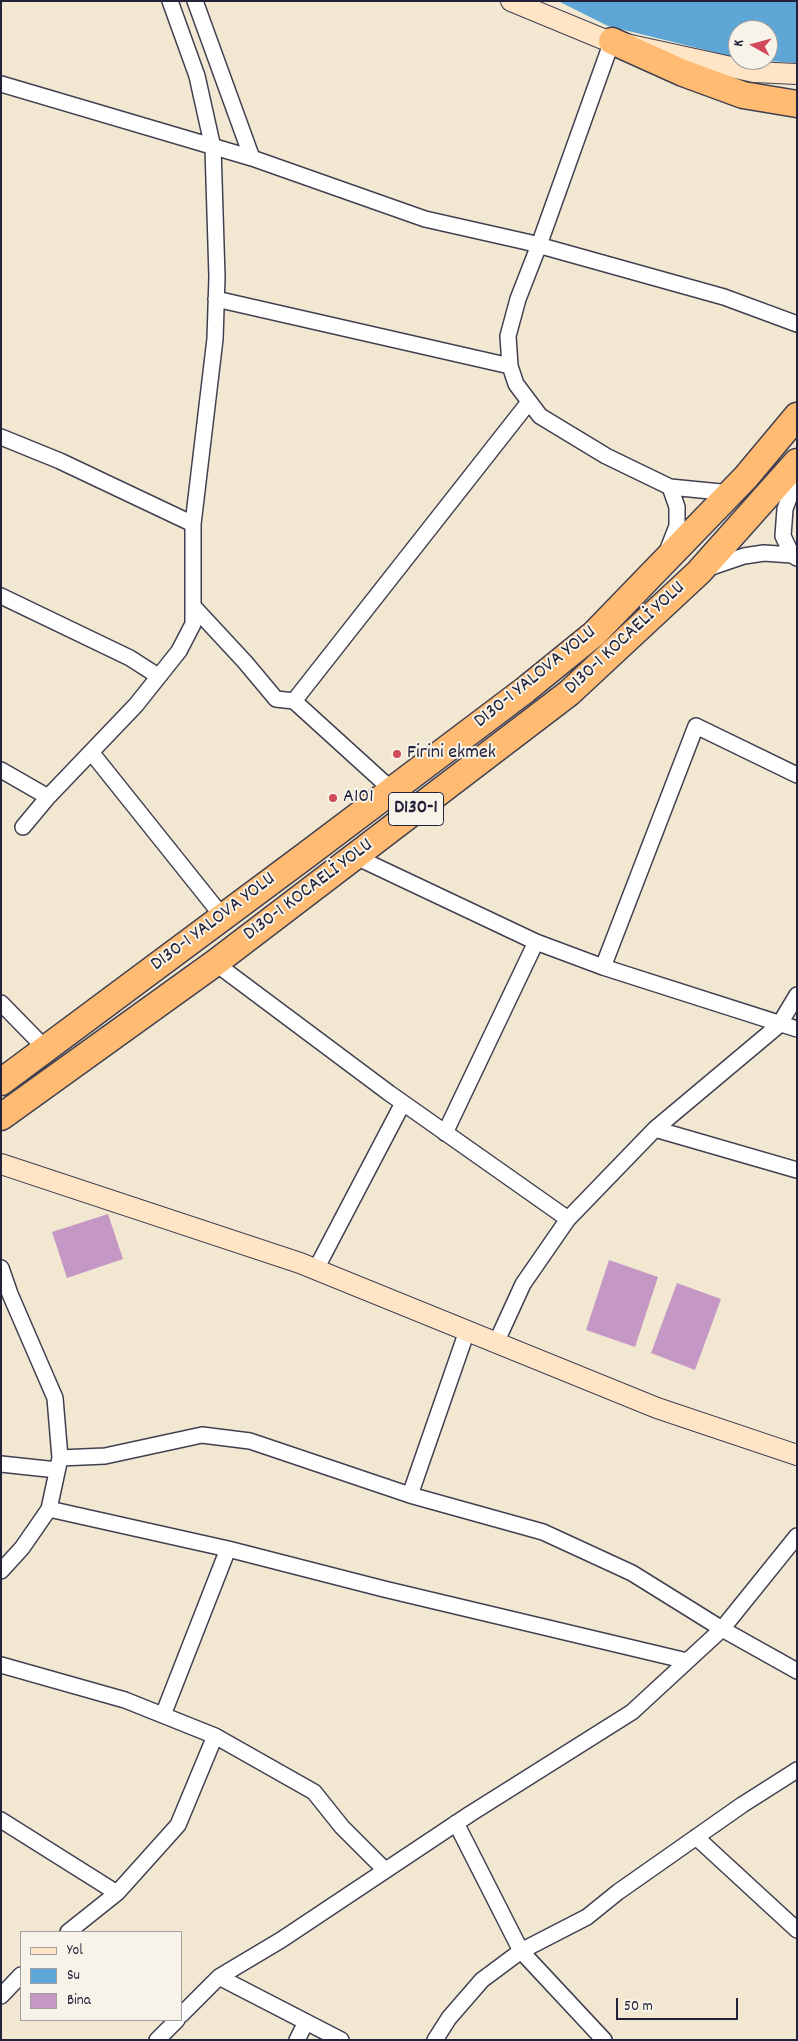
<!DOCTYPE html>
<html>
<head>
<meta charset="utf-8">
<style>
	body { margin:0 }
	#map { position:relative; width:798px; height:2041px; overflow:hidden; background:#f2e8d1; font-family:Dekko,sans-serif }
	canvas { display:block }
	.frame { position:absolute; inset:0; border:2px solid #22223b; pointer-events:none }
	.legend { position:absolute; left:20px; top:1931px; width:162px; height:90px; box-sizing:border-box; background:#f7f3e8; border:1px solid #a29fa3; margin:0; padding:6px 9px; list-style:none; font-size:15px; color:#22223b }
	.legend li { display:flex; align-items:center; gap:10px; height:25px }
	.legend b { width:25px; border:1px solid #a29fa3 }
	.north { position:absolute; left:728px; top:20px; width:50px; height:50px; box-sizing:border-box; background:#f7f3e8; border:1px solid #a29fa3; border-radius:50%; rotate:277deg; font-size:14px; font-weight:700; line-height:20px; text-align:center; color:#22223b }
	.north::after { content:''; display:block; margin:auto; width:18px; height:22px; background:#d1495b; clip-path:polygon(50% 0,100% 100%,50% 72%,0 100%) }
	.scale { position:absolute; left:616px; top:1998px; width:122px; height:22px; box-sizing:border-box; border:2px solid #22223b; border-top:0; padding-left:6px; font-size:15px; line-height:18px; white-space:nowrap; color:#22223b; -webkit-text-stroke:4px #f7f3e8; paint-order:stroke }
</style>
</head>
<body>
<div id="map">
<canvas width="798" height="2041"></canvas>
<div class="frame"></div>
<ul class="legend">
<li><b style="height:6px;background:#ffe4c6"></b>Yol</li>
<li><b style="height:14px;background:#5ea6d5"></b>Su</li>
<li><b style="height:14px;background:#c597c5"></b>Bina</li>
</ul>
<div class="north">K</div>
<div class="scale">50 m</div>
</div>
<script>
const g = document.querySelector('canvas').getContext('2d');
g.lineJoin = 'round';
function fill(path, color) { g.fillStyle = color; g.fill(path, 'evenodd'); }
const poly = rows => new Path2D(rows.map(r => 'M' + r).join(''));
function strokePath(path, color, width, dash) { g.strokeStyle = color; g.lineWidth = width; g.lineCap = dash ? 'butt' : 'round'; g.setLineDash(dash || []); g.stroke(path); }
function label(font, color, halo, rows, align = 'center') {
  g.font = font + ' Dekko,sans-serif'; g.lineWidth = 4; g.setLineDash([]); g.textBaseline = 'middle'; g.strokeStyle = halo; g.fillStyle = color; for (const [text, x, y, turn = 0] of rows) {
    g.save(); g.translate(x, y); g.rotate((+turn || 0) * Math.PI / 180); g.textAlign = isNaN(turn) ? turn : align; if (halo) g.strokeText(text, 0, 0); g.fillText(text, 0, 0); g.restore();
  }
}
const water = poly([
	[558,1,797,1,797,63,756,60,768,60,768,30,738,30,738,58,608,26]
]);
const building = poly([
	[108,1214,123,1259,67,1278,52,1232],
	[609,1260,658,1277,635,1347,586,1330],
	[677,1283,721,1299,695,1370,651,1353]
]);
const street = poly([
	[195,1,252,158],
	[612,41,539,245,518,299,508,336,510,366,516,384,540,416,606,456,670,487,731,493],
	[1,84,252,158,425,219,527,242,724,297,797,324],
	[216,299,510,366],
	[1,437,60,461,193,524],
	[797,476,785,509,783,536,792,555,797,558],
	[668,549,677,526,677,507,670,487],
	[706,569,744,556,764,553,792,555],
	[1,596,130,658,158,676],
	[193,606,245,662,276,699,294,701,529,402],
	[294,701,392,790],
	[91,752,223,917],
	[1,770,48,797],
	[23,827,48,797,136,705,179,651,193,624,193,524,215,339,217,277,213,148,197,76,170,1],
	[354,856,536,942,603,967,797,1029],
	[215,963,389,1093,568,1219],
	[603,967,696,726,797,775],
	[1,1003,46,1049],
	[655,1129,797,1170],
	[445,1133,536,942],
	[1,1268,10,1294,55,1398,60,1458,49,1509,22,1548,1,1571],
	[316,1269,403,1103],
	[496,1343,523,1284,568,1219,655,1129,779,1025,797,995],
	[60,1458,105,1456,202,1435,250,1441,410,1495,543,1532,632,1573,722,1629,797,1671],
	[1,1464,57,1470],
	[410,1495,467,1331],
	[49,1509,228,1549,384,1589,687,1661],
	[1,1665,125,1700,215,1736,314,1792,342,1827,385,1870],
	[163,1715,228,1549],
	[1,1820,117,1893],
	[456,1823,521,1951,604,2040],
	[696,1837,797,1930],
	[68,1932,117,1893,178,1825,215,1736],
	[219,1977,341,2040],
	[1,1996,21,1975],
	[181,2015,219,1977,281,1940,470,1814,632,1712,722,1629,797,1536],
	[157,2040,177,2020],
	[297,2040,306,2022],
	[435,2040,449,2018,482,1980,521,1951,587,1917,618,1892,742,1805,797,1770]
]);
const secondary = poly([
	[511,1,603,39,754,72,797,74],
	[1,1164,300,1263,657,1408,797,1455]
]);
const highway = poly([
	[612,41,683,73,743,95,797,104],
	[1,1082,305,856,525,690,594,634,746,477,797,416],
	[1,1117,215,963,569,693,699,572,797,462]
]);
const markers = [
	[397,754,5,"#d1495b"],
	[333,798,5,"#d1495b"]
];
const shields = [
	[416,809,55]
];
const shieldNames = [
	["D130-1",416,809]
];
const streetNames = [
	["D130-1 KOCAELİ YOLU",626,639,-43],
	["D130-1 YALOVA YOLU",536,678,-39],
	["D130-1 KOCAELİ YOLU",309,891,-37],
	["D130-1 YALOVA YOLU",214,923,-37]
];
const poiNames = [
	["Firini ekmek",407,754],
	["A101",343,798]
];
fill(water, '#5ea6d5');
fill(building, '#c597c5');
strokePath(street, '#414052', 18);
strokePath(secondary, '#414052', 22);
strokePath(highway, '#414052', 29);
strokePath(street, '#fff', 15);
strokePath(secondary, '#ffe4c6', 20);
strokePath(highway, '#ffbb71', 26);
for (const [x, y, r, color] of markers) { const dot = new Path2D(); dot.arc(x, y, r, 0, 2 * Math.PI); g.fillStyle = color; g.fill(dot); strokePath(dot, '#f7f3e8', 2); }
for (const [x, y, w] of shields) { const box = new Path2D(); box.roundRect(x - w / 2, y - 16.5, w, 33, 4); g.fillStyle = '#f7f3e8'; g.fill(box); strokePath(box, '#22223b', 1); }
label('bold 19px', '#22223b', null, shieldNames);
label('20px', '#22223b', '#f7f3e8', streetNames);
label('20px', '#22223b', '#f7f3e8', poiNames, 'left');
</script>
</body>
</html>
